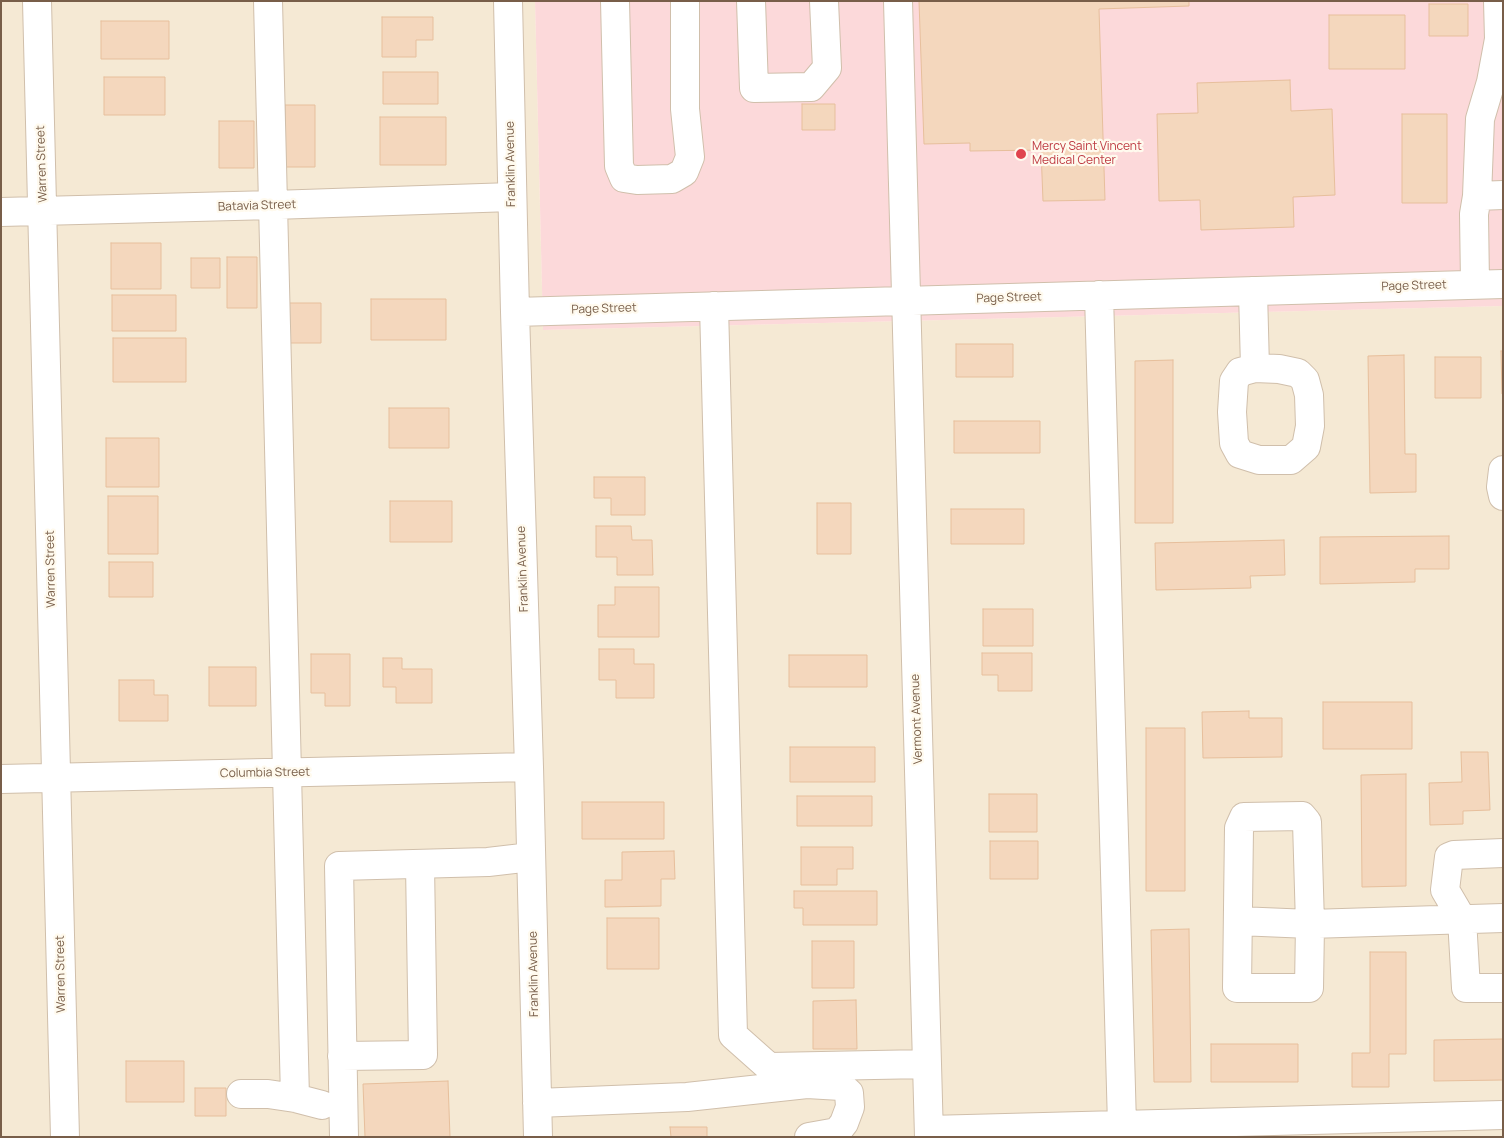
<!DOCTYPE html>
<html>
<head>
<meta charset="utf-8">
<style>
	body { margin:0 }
	#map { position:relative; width:1504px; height:1138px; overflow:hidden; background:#fdf6e6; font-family:Manrope,sans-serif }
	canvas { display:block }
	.frame { position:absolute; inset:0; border:2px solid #785e49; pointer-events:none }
</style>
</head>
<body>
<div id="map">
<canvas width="1504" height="1138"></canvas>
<div class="frame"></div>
</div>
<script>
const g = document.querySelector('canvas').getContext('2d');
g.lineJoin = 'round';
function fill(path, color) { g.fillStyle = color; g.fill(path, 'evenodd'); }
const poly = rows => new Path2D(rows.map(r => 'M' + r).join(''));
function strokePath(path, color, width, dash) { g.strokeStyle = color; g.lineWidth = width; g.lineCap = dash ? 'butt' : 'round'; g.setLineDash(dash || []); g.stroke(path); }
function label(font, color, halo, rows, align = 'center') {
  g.font = font + ' Manrope,sans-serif'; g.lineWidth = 4.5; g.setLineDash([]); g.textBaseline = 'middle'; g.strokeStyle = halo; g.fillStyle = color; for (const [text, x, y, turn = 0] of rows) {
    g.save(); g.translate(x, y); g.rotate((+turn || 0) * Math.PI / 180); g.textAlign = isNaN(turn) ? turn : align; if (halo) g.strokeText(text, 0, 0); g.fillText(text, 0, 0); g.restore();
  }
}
const residential = poly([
	[1,1,535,1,543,330,1503,306,1503,1137,1,1137]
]);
const medical = poly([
	[535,1,1503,1,1503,306,543,330]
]);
const building = poly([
	[919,1,1189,1,1189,6,1099,9,1105,200,1043,201,1041,150,970,151,970,143,924,144,919,1],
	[1429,4,1468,4,1468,36,1429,36,1429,4],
	[1329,15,1405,15,1405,69,1329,69,1329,15],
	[382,17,433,17,433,40,416,40,416,57,382,57,382,17],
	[101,21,169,21,169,59,101,59,101,21],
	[383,72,438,72,438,104,383,104,383,72],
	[104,77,165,77,165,115,104,115,104,77],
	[1290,80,1291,111,1332,109,1335,195,1293,197,1294,227,1201,230,1200,200,1159,201,1157,114,1198,113,1197,83,1290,80],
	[802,104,835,104,835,130,802,130,802,104],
	[285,105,315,105,315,167,285,167,285,105],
	[1402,114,1447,114,1447,203,1402,203,1402,114],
	[380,117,446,117,446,165,380,165,380,117],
	[219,121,254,121,254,168,219,168,219,121],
	[111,243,161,243,161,289,111,289,111,243],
	[227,257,257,257,257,308,227,308,227,257],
	[191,258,220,258,220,288,191,288,191,258],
	[112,295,176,295,176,331,112,331,112,295],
	[371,299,446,299,446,340,371,340,371,299],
	[286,303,321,303,321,343,286,343,286,303],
	[113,338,186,338,186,382,113,382,113,338],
	[956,344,1013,344,1013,377,956,377,956,344],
	[1501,351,1503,351,1503,394,1502,394,1501,351],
	[1404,355,1405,454,1416,454,1416,492,1370,493,1368,356,1404,355],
	[1435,357,1481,357,1481,398,1435,398,1435,357],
	[1173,360,1173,523,1135,523,1135,361,1173,360],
	[389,408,449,408,449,448,389,448,389,408],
	[954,421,1040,421,1040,453,954,453,954,421],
	[106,438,159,438,159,487,106,487,106,438],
	[594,477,645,477,645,515,611,515,611,498,594,498,594,477],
	[108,496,158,496,158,554,108,554,108,496],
	[390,501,452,501,452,542,390,542,390,501],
	[817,503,851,503,851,554,817,554,817,503],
	[951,509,1024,509,1024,544,951,544,951,509],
	[596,526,631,526,632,540,652,540,653,575,617,575,617,557,596,557,596,526],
	[1449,536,1449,569,1415,569,1415,582,1320,584,1320,537,1449,536],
	[1284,540,1285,575,1250,576,1251,588,1156,590,1155,543,1284,540],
	[109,562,153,562,153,597,109,597,109,562],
	[615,587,659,587,659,637,598,637,598,605,615,605,615,587],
	[983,609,1033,609,1033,646,983,646,983,609],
	[599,649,634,649,634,664,654,664,654,698,616,698,616,680,599,680,599,649],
	[982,653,1032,653,1032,691,998,691,998,675,982,675,982,653],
	[311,654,350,654,350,706,325,706,325,693,311,693,311,654],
	[789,655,867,655,867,687,789,687,789,655],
	[383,658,402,658,402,669,432,669,432,703,396,703,396,687,383,687,383,658],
	[209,667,256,667,256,706,209,706,209,667],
	[119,680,154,680,154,695,168,695,168,721,119,721,119,680],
	[1323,702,1412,702,1412,749,1323,749,1323,702],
	[1249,711,1249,718,1282,718,1282,757,1203,758,1202,712,1249,711],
	[1146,728,1185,728,1185,891,1146,891,1146,728],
	[790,747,875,747,875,782,790,782,790,747],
	[1461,752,1488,752,1490,810,1463,811,1463,824,1430,825,1429,783,1462,782,1461,752],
	[1406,774,1406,886,1362,887,1361,775,1406,774],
	[989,794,1037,794,1037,832,989,832,989,794],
	[797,796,872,796,872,826,797,826,797,796],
	[582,802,664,802,664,839,582,839,582,802],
	[990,841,1038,841,1038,879,990,879,990,841],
	[801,847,853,847,853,869,837,869,837,885,801,885,801,847],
	[674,851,675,879,661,879,661,906,605,907,605,880,622,880,622,852,674,851],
	[794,891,877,891,877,925,803,925,803,908,794,908,794,891],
	[607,918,659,918,659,969,607,969,607,918],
	[1189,929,1191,1082,1154,1082,1151,930,1189,929],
	[812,941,854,941,854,988,812,988,812,941],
	[1370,952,1406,952,1406,1054,1389,1054,1389,1087,1352,1087,1352,1053,1370,1053,1370,952],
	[856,1000,857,1049,813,1049,813,1001,856,1000],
	[1503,1039,1503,1080,1434,1081,1434,1040,1503,1039],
	[1211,1044,1298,1044,1298,1082,1211,1082,1211,1044],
	[126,1061,184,1061,184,1102,126,1102,126,1061],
	[448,1081,450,1137,365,1137,363,1084,448,1081],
	[195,1088,226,1088,226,1116,195,1116,195,1088],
	[670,1127,707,1127,707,1137,671,1137,670,1127]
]);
const minor = poly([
	[37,1,65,1137],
	[268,1,295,1098],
	[508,1,515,312,529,767,538,1137],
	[615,1,619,166,624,178,637,180,672,179,684,172,690,157,685,109,685,1],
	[751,1,754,88,811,87,827,68,824,1],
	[898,1,929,1137],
	[1477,196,1503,195],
	[1,212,273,205,512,197],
	[1475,284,1474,214,1477,196,1480,119,1491,82,1499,39,1498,1],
	[1253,291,1255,368,1240,372,1234,381,1232,412,1234,443,1240,454,1259,460,1291,460,1306,447,1310,426,1309,395,1305,380,1298,373,1279,369,1255,368],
	[1099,295,1122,1125],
	[714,306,733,1035,769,1067,927,1064],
	[515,312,1503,284],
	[1503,470,1501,487,1503,496],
	[1,779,529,767],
	[1302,816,1307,822,1310,924,1309,988,1237,988,1239,828,1244,817,1302,816],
	[1503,853,1454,855,1449,857,1445,890,1462,919,1466,988,1503,988],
	[1238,921,1310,924,1503,918],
	[342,1056,423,1055,420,864],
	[241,1094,268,1094,295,1098,322,1105],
	[537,1103,687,1097,807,1084,841,1086,849,1093,850,1107,844,1123,837,1132,809,1137],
	[929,1130,1503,1115],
	[344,1137,339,866,488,862,531,857]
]);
const markers = [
	[1021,154,6,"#e0444e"]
];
const healthNames = [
	["Mercy Saint Vincent",1032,147],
	["Medical Center",1032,161]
];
const streetNames = [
	["Warren Street",42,164,-92],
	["Franklin Avenue",511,164,-91],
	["Batavia Street",257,206,-2],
	["Page Street",1414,286,-2],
	["Page Street",1009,298,-2],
	["Page Street",604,309,-2],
	["Warren Street",51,569,-91],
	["Franklin Avenue",523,569,-92],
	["Vermont Avenue",917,719,-92],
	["Columbia Street",265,773,-1],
	["Warren Street",61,974,-91],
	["Franklin Avenue",534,974,-91]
];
fill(residential, '#f5e9d4');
fill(medical, '#fcd9da');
fill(building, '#f4d7bd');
strokePath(building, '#e7bf9c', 1);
strokePath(minor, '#d0bfab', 30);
strokePath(minor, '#fff', 28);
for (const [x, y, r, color] of markers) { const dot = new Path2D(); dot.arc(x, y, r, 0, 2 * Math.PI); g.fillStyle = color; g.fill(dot); strokePath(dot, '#fffaee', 2); }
label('12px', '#be3a42', '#fffaee', healthNames, 'left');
label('12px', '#785e49', '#fffaee', streetNames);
</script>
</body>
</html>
